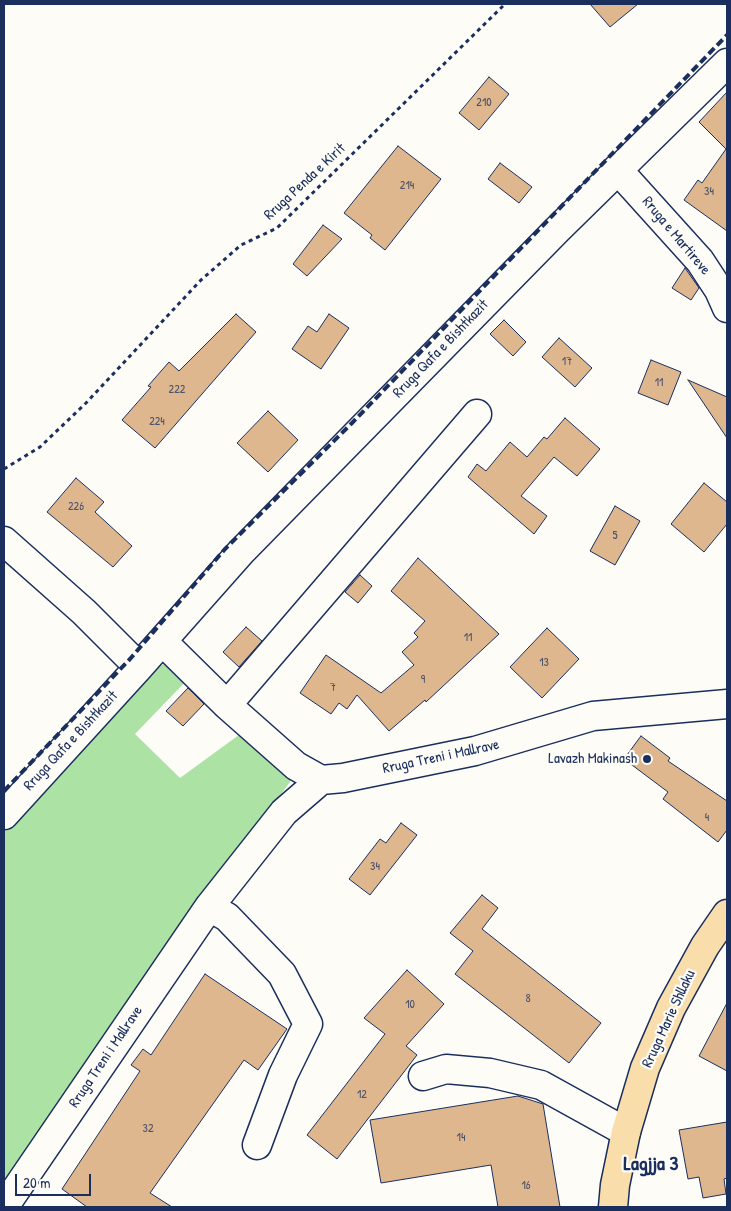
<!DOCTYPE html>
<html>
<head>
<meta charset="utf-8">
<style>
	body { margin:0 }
	#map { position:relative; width:731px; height:1211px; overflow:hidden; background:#fdfcf7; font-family:"Patrick Hand",sans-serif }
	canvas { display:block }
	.frame { position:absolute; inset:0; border:5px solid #1b2f5e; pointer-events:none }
	.scale { position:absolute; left:15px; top:1174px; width:76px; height:22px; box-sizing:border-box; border:2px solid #1b2f5e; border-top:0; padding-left:6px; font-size:15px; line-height:18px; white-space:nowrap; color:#1b2f5e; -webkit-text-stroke:4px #fdfcf7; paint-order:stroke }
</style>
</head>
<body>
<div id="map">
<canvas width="731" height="1211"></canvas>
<div class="frame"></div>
<div class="scale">20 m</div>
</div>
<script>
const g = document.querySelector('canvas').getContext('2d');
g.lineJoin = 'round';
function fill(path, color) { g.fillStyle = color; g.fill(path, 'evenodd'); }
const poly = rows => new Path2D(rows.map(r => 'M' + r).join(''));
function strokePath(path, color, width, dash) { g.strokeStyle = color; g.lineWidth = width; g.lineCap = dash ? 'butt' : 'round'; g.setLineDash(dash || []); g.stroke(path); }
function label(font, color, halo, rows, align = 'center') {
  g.font = font + ' "Patrick Hand",sans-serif'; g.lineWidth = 4.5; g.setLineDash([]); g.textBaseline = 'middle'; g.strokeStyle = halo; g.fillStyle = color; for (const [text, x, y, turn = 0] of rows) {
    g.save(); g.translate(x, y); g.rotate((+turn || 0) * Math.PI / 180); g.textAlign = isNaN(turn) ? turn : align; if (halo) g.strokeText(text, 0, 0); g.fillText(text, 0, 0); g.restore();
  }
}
const green = poly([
	[168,662,190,677,135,734,180,778,243,732,291,769,290,782,176,935,4,1184,4,828,77,755,137,685,156,668]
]);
const building = poly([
	[590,4,638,4,610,27,590,4],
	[489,77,509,94,479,130,459,113,489,77],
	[727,92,727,231,684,200,698,180,702,183,726,149,699,122,727,92],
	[398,146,441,179,385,250,370,238,372,235,344,213,398,146],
	[500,163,532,187,519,203,488,179,500,163],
	[323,225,342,239,307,276,293,264,323,225],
	[685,268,699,288,691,300,672,288,685,268],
	[236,314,256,332,155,448,122,420,151,387,148,386,169,362,179,371,236,314],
	[329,314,349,328,321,369,292,349,308,326,317,332,329,314],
	[504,320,526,342,513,356,490,334,504,320],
	[559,338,592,368,575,387,542,357,559,338],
	[651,360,681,372,668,405,638,393,651,360],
	[688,380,727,397,727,438,688,380],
	[268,411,298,440,268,472,237,443,268,411],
	[565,418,600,449,577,476,554,457,521,496,547,516,534,534,468,477,477,464,486,471,510,442,527,457,544,437,547,439,565,418],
	[76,478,104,502,95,512,132,546,113,567,47,512,76,478],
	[704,483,727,502,727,524,704,552,671,524,704,483],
	[615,506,640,521,615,565,590,551,615,506],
	[418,558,499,634,426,702,425,700,389,731,357,695,347,709,339,703,331,714,300,693,326,655,381,693,414,665,402,652,418,637,414,633,425,621,391,591,418,558],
	[360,575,372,586,358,603,345,592,360,575],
	[246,627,262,641,239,667,223,652,246,627],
	[547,628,579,659,542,698,510,667,547,628],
	[188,688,204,704,183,726,166,711,188,688],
	[641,736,670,758,668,761,727,801,727,830,718,842,663,799,668,792,624,759,641,736],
	[401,823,417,835,370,895,349,879,380,839,386,843,401,823],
	[482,895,498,908,482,929,601,1023,569,1063,455,974,473,951,450,933,482,895],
	[407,970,444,1004,406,1046,417,1055,337,1159,307,1135,385,1034,364,1018,407,970],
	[205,974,287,1029,258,1070,244,1060,150,1193,172,1207,87,1207,62,1189,140,1071,131,1065,143,1049,151,1055,205,974],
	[727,1003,727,1071,699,1056,727,1003],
	[518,1096,543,1104,560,1207,498,1207,491,1165,381,1183,370,1120,518,1096],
	[727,1122,727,1178,724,1179,726,1194,703,1198,699,1177,688,1179,679,1130,727,1122]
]);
const path = poly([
	[4,469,40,447,86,403,201,280,241,245,277,228,505,4]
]);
const minor = poly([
	[617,169,700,261,719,290,727,308],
	[4,541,84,612,139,667],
	[162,641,227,705,296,766,321,780],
	[227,705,477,414],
	[4,815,139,667,241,552,557,230,727,63],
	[209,907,227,917,282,974,308,1024,283,1075,257,1145],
	[423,1076,446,1069,490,1073,541,1085,626,1132],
	[4,1207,209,907,284,812,321,780,343,778,475,751,593,716,727,704]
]);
const major = poly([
	[613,1207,615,1185,626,1132,645,1068,671,1008,705,946,727,914]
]);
const rail = poly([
	[4,791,130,659,225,549,352,423,727,35]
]);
const markers = [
	[647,759,5,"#1b2f5e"]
];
const numberNames = [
	["210",484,103],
	["214",407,186],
	["34",709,192],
	["17",567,362],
	["11",659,383],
	["222",177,390],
	["224",157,422],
	["226",76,507],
	["5",615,536],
	["11",468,638],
	["13",544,663],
	["9",423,680],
	["7",333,688],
	["4",707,818],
	["34",375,867],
	["8",528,999],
	["10",410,1005],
	["12",362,1095],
	["32",148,1129],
	["14",461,1138],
	["16",526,1186]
];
const streetNames = [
	["Rruga Penda e Kirit",305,182,-43],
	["Rruga e Martireve",676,236,50],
	["Rruga Qafa e Bishtkazit",441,349,-46],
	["Rruga Qafa e Bishtkazit",71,741,-47],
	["Rruga Treni i Mallrave",441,757,-12],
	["Rruga Marie Shllaku",669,1019,-65],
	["Rruga Treni i Mallrave",106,1057,-56]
];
const poiNames = [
	["Lavazh Makinash",637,759]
];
const districtNames = [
	["Lagjja 3",651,1165]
];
fill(green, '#ade2a5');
fill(building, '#deb78e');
strokePath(building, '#1b2f5e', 1);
strokePath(minor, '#1b2f5e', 31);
strokePath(major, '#1b2f5e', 31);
strokePath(path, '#1b2f5e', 3, [4, 4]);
strokePath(minor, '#fdfcf7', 28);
strokePath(major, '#f9deab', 28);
strokePath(rail, '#1b2f5e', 4, [8, 4]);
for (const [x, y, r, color] of markers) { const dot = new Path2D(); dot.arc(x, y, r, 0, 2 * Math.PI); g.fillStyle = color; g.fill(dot); strokePath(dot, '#fdfcf7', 2); }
label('12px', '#4c516a', null, numberNames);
label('15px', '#1b2f5e', '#fdfcf7', streetNames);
label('15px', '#1b2f5e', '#fdfcf7', poiNames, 'right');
label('bold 20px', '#1b2f5e', '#fdfcf7', districtNames);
</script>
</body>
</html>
